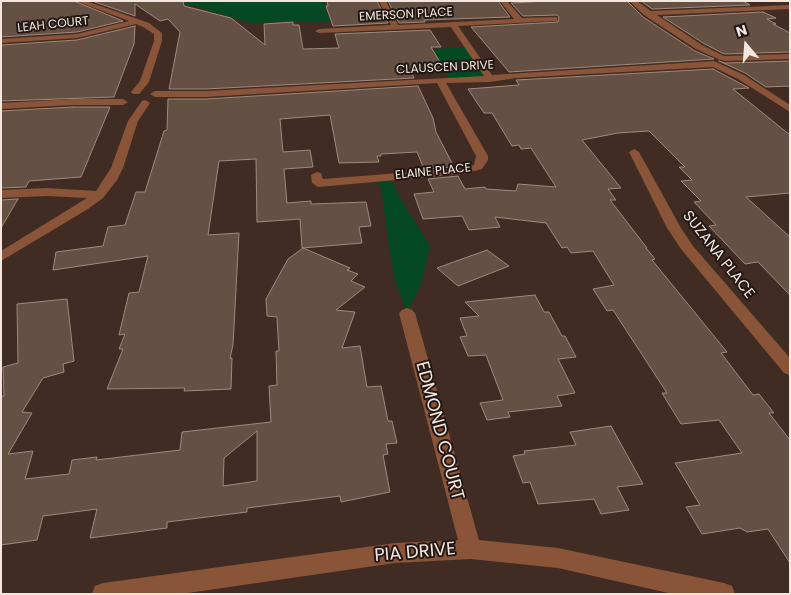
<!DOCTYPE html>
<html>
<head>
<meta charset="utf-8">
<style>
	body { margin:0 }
	#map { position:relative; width:791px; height:595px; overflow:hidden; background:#412c23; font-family:Poppins,sans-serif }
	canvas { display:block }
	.frame { position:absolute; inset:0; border:2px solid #f5e7e0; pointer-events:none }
	.north { position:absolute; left:721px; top:20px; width:50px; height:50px; -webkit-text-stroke:4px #211713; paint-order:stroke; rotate:342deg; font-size:14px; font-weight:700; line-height:20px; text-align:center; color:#f5e7e0 }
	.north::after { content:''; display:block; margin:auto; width:18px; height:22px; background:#f5e7e0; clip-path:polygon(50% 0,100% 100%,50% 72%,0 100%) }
</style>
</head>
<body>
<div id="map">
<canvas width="791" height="595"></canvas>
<div class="frame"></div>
<div class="north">N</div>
</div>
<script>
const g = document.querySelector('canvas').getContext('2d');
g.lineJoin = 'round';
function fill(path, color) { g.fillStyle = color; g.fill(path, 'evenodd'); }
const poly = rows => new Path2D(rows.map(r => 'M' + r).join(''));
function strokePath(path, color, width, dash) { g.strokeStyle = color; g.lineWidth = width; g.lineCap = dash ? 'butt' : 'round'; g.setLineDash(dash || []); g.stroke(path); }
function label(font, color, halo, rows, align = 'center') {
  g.font = font + ' Poppins,sans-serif'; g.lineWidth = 4; g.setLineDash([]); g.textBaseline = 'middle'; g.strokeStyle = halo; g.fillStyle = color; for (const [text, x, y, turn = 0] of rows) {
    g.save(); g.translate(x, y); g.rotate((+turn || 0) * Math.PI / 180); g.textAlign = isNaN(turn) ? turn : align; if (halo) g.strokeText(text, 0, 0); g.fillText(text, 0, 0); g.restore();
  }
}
const green = poly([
	[177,1,324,1,330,21,250,23],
	[469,47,490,79,450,80,432,49],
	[390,177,399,196,430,246,421,284,407,313,395,281,389,248,382,194,377,178]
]);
const building = poly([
	[1,1,74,1,123,21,77,32,1,37,1,1],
	[92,1,183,1,184,6,231,18,265,45,264,24,293,22,293,25,299,25,303,49,339,48,335,34,430,30,441,47,431,47,444,69,411,71,414,78,206,89,169,89,180,32,168,19,160,21,135,4,135,16,92,1],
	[327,1,377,1,388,23,333,26,326,6,328,6,327,1],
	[388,1,498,1,510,17,424,20,425,22,399,23,388,1],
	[549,1,627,1,643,17,695,51,714,59,509,72,471,27,558,22,559,17,557,15,523,16,511,3,549,1],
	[641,1,743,1,750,5,652,9,641,1],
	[763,12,776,18,767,19,776,24,773,24,790,33,790,52,724,54,703,43,663,17,763,12],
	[135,26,134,44,114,97,1,101,1,45,77,40,135,26],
	[719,61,725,63,790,61,790,86,766,87,745,73,719,61],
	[713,69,749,88,733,89,790,135,790,193,746,197,790,237,790,295,758,262,745,264,709,226,716,225,694,202,701,201,681,181,692,180,679,167,685,167,649,131,618,133,582,140,621,188,608,189,616,200,610,200,647,248,646,248,655,259,652,260,727,352,721,353,753,395,759,394,774,413,769,413,790,440,790,563,768,529,747,532,740,528,702,534,686,507,700,505,675,463,742,453,719,420,681,424,662,393,667,393,613,310,607,311,593,289,614,285,593,251,571,253,567,247,562,248,546,223,495,217,500,227,469,230,462,216,423,219,414,194,434,192,428,179,458,176,465,189,485,187,486,189,516,191,518,184,556,187,531,148,521,149,519,145,512,146,492,113,484,113,468,89,519,85,516,80,713,69],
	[418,86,433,118,436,132,454,167,424,169,417,152,381,154,381,156,377,156,379,162,339,163,330,115,280,119,283,152,310,150,313,167,284,169,287,203,311,201,311,204,366,202,371,226,359,227,362,243,302,248,300,219,257,222,256,159,219,161,208,235,239,233,233,345,230,358,232,358,231,389,184,391,185,388,107,389,123,349,119,349,125,334,119,335,129,293,139,292,148,256,53,270,56,252,103,246,108,227,125,225,136,192,145,192,164,131,167,130,168,99,206,99,418,86],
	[73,107,110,107,81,177,29,181,26,187,1,188,1,111,73,107],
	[18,199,1,228,1,200,18,199],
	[303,248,350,268,347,270,358,274,351,281,365,287,336,310,355,312,342,348,360,346,367,387,381,386,388,421,392,421,397,443,386,444,388,454,383,455,390,492,341,502,340,496,247,508,247,512,167,522,167,528,90,538,97,509,43,516,37,540,1,545,1,396,4,396,3,367,18,363,17,304,67,299,74,361,63,364,64,372,43,378,22,412,32,413,8,454,33,451,25,479,69,474,72,460,97,457,96,460,180,450,182,432,271,422,269,386,277,385,276,351,279,351,277,317,267,316,266,299,288,259,303,248],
	[257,431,257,481,223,486,224,458,257,431],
	[487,250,509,266,458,286,437,268,487,250],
	[535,295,544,312,549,312,562,336,565,336,576,357,558,359,575,393,557,396,562,406,508,412,510,417,487,420,480,403,503,400,486,355,468,356,460,337,467,336,460,318,479,316,465,302,535,295],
	[611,426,643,484,617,487,629,510,601,514,594,499,538,504,530,482,523,483,513,456,525,454,524,451,576,445,570,432,611,426]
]);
const street = poly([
	[76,1,86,1,149,23,162,33,162,41,149,82,139,94,133,94,131,92,140,81,154,41,154,34,143,27,136,24,77,38,1,43,1,39,77,34,129,21,76,1],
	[379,1,386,1,398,25,514,19,500,1,507,1,522,18,557,17,557,21,554,21,458,26,492,75,714,61,744,75,790,105,790,112,738,79,713,67,516,78,490,82,446,83,488,156,488,160,482,169,463,174,318,187,312,183,311,175,317,172,321,173,323,179,463,168,474,165,476,156,437,83,206,97,155,97,150,94,155,91,206,91,484,76,451,27,319,33,315,31,319,29,391,25,379,1],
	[629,1,637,1,651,11,790,5,790,9,657,15,702,45,724,56,790,54,790,59,725,61,718,59,696,49,644,15,629,1],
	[73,99,123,99,128,102,123,105,73,105,1,109,1,103,73,99],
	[145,100,150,103,138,121,123,168,117,180,103,198,88,209,1,261,1,251,87,198,47,196,1,198,1,190,47,188,96,191,111,168,128,121,142,101,145,100],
	[634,149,639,152,681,228,693,246,790,358,790,375,784,373,681,249,667,228,629,152,634,149],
	[407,308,412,310,415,313,479,540,558,548,724,583,732,586,735,594,673,594,558,568,471,559,395,563,181,594,92,594,95,586,103,583,395,543,458,540,399,313,402,310,407,308]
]);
const farStreetnames = [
	["EMERSON PLACE",406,15,-3],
	["LEAH COURT",53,25,-6],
	["CLAUSCEN DRIVE",445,68,-3],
	["ELAINE PLACE",433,172,-6]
];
const streetNames = [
	["SUZANA PLACE",718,255,52]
];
const nearStreetnames = [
	["EDMOND COURT",439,431,75],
	["PIA DRIVE",415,553,-5]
];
fill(green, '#044921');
fill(building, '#655044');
strokePath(building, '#a1897c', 1);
fill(street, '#8a5439');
label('12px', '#f5e7e0', '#211713', farStreetnames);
label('15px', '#f5e7e0', '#211713', streetNames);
label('18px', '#f5e7e0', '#211713', nearStreetnames);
</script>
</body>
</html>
